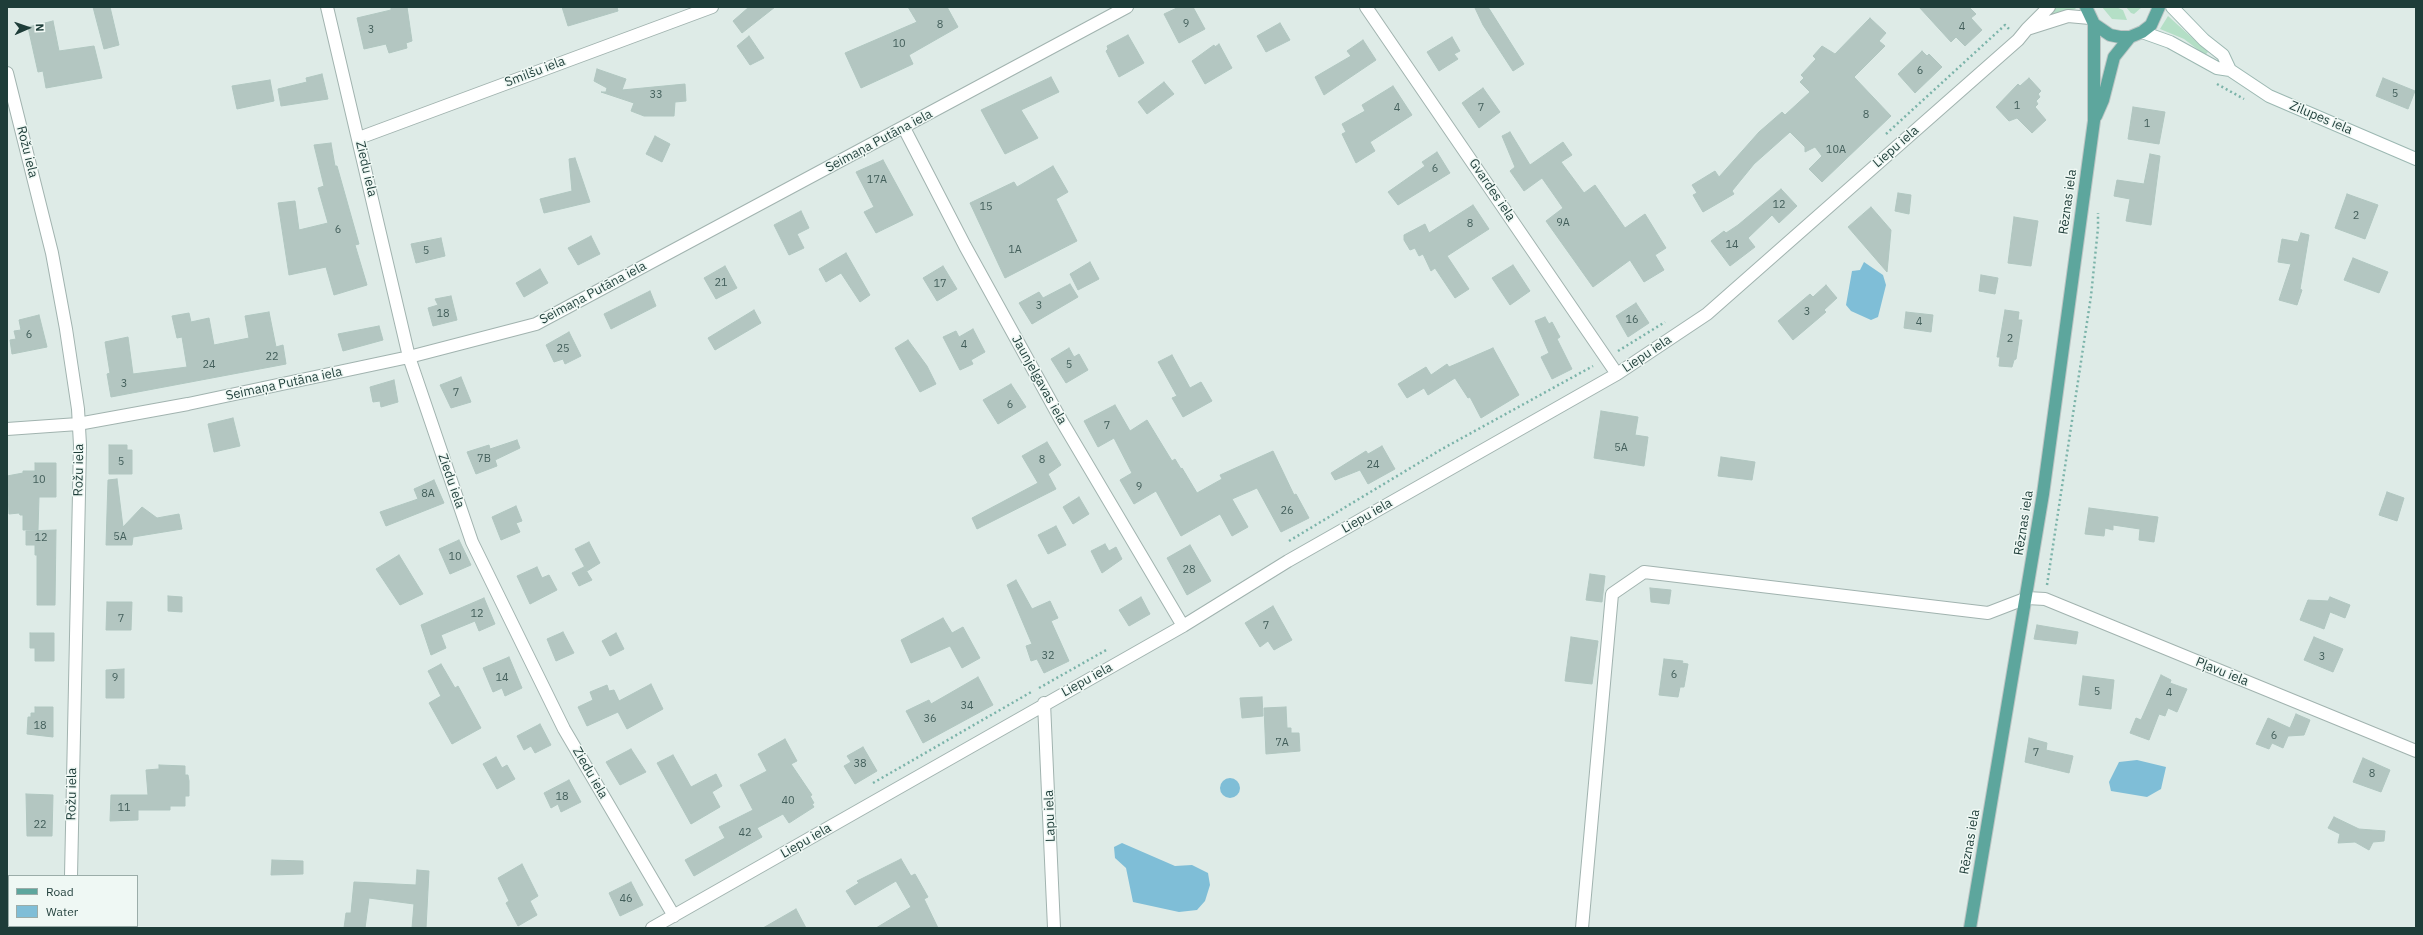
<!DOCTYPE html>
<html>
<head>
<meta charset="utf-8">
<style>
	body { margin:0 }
	#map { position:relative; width:2423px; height:935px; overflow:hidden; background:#deebe7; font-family:"IBM Plex Sans",sans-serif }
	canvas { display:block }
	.frame { position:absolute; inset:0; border:8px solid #1e3d39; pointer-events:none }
	.legend { position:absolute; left:8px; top:875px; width:130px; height:52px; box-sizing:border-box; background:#eff8f4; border:1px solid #9bada9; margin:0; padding:5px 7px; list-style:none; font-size:12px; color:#1e3d39 }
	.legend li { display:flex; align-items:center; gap:8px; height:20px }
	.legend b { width:20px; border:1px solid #9bada9 }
	.north { position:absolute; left:8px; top:8px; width:40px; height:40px; -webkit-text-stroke:3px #eff8f4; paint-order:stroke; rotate:88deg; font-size:11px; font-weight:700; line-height:16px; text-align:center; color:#1e3d39 }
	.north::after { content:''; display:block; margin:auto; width:14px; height:18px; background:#1e3d39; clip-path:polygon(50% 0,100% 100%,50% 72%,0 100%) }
</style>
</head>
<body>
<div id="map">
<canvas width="2423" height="935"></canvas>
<div class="frame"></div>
<ul class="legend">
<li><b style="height:5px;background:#5da69d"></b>Road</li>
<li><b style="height:11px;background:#7fbed7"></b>Water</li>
</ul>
<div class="north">N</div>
</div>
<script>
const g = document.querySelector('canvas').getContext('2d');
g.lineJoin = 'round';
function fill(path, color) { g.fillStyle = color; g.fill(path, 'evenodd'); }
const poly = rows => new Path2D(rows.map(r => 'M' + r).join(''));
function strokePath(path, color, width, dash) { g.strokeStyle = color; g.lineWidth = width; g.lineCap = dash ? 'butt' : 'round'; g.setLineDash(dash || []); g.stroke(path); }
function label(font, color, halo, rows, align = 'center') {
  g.font = font + ' "IBM Plex Sans",sans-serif'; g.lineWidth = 3; g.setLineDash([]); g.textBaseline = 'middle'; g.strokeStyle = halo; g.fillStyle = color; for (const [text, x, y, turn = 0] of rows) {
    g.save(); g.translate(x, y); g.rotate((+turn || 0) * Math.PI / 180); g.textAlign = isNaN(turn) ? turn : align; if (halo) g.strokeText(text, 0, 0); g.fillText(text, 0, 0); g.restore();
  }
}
const green = poly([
	[2056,7,2074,7,2076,9,2050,15],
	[2102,7,2116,7,2123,10,2127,20,2112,19],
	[2126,7,2142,7,2134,14,2131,13],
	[2168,16,2208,52,2205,55,2184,39,2160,29]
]);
const water = poly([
	[1864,262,1883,275,1886,285,1878,317,1871,320,1851,311,1846,305,1852,271,1860,270],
	[2137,760,2166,767,2161,789,2147,797,2111,791,2109,782,2119,762],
	'1220 788a10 10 0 1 1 20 0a10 10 0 1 1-20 0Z',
	[1122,843,1175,866,1192,865,1208,873,1210,885,1205,901,1197,910,1179,912,1133,902,1126,868,1115,858,1114,847]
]);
const building = poly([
	[93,7,110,7,119,45,104,49,93,7],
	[391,7,407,7,412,41,406,43,407,48,389,53,386,44,364,49,357,18,391,10,391,7],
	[562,7,617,7,618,11,568,26,562,7],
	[749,7,775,7,742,33,733,21,749,7],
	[908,7,947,7,958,27,909,55,913,64,861,88,845,53,917,22,908,7],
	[1179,7,1193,7,1205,29,1179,43,1164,14,1179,7],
	[1488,7,1524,64,1513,71,1483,25,1475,8,1488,7],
	[1919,7,1969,7,1976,14,1971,18,1982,30,1965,46,1956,37,1951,42,1919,7],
	[1870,18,1886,33,1879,41,1885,46,1854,77,1891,116,1822,182,1809,169,1822,156,1815,147,1805,152,1805,147,1790,132,1754,164,1732,191,1734,194,1703,212,1693,195,1697,193,1692,185,1715,171,1719,177,1759,132,1782,112,1785,115,1810,92,1800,82,1804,78,1801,75,1816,59,1813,56,1822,46,1835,54,1870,18],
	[53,21,59,51,94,46,102,78,46,88,43,71,38,72,28,27,53,21],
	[1280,23,1290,40,1266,52,1257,36,1280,23],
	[1128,35,1144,63,1119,77,1106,51,1108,49,1107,46,1128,35],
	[749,36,764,58,750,65,737,46,749,36],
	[1452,37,1460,51,1454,54,1458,59,1439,71,1427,52,1452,37],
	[1363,40,1376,60,1324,95,1315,77,1351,56,1347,51,1363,40],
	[1219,44,1232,68,1205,84,1192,61,1214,45,1215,47,1219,44],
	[1922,51,1927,56,1929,54,1942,67,1915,93,1898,74,1922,51],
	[597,69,626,79,622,90,685,84,686,101,675,102,674,116,644,116,631,111,634,103,601,92,606,92,607,88,594,81,597,69],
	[322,74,328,99,281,106,278,89,307,82,306,78,322,74],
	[1051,77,1059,92,1021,110,1038,138,1005,154,981,110,1051,77],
	[2029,78,2041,91,2038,94,2040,97,2036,101,2038,104,2035,107,2046,120,2032,133,2017,118,2009,121,1996,107,2018,84,2020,86,2029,78],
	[2383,78,2415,91,2408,109,2376,96,2383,78],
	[270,80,274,101,237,109,232,86,270,80],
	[1164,82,1174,94,1147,114,1138,102,1164,82],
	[1393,86,1412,115,1370,142,1375,151,1356,163,1342,134,1346,132,1342,124,1365,111,1362,105,1393,86],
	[1483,88,1500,112,1479,128,1462,103,1483,88],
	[2133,107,2165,112,2159,144,2128,139,2133,107],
	[1510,132,1530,165,1563,142,1572,155,1561,162,1584,193,1595,185,1625,228,1645,214,1666,248,1655,255,1664,270,1644,282,1630,260,1593,287,1546,221,1563,208,1542,178,1524,191,1510,171,1515,167,1502,136,1510,132],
	[655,136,670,144,662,162,646,154,655,136],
	[331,143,335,166,337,166,359,244,355,245,367,285,334,295,326,267,289,275,278,203,295,201,299,230,328,223,318,188,324,186,314,145,331,143],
	[1437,152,1450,173,1398,205,1388,192,1425,166,1422,162,1437,152],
	[2150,154,2160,156,2151,225,2126,221,2130,199,2114,196,2117,180,2144,184,2150,154],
	[575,158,590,202,544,213,540,199,572,191,569,159,575,158],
	[883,160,913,215,876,233,864,212,874,207,856,172,883,160],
	[1053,166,1068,192,1056,199,1077,241,1005,278,970,203,1014,182,1017,187,1053,166],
	[1781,189,1797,206,1779,223,1772,215,1748,238,1755,247,1730,266,1711,241,1724,231,1726,233,1738,225,1781,189],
	[1898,193,1911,195,1909,214,1895,211,1898,193],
	[2347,194,2378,205,2365,239,2335,228,2347,194],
	[1473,205,1489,229,1447,256,1469,289,1455,298,1435,268,1431,271,1423,254,1419,256,1415,248,1410,250,1404,240,1404,235,1425,224,1429,233,1473,205],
	[1871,207,1891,230,1887,272,1848,227,1871,207],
	[801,211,809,228,797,234,804,248,789,255,774,225,801,211],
	[2014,217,2038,221,2031,266,2008,263,2014,217],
	[2301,233,2309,235,2300,289,2302,290,2297,305,2279,300,2291,264,2278,262,2282,239,2298,242,2301,233],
	[591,236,600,254,578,265,568,248,591,236],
	[441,238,445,256,416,263,411,244,441,238],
	[846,253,870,295,860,302,841,273,826,282,819,269,846,253],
	[2353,258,2388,272,2379,293,2344,280,2353,258],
	[1090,262,1099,279,1078,290,1070,274,1090,262],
	[1513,265,1530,291,1510,305,1492,278,1513,265],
	[725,266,737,288,716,299,704,278,725,266],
	[943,266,957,289,937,301,923,278,943,266],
	[540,269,548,283,524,297,516,283,540,269],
	[1981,275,1998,278,1995,294,1979,291,1981,275],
	[1070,284,1078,297,1032,324,1019,303,1039,292,1043,298,1070,284],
	[1826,285,1837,298,1824,310,1826,312,1793,340,1778,321,1810,294,1813,297,1826,285],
	[650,291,656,306,611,329,604,314,650,291],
	[451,296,457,320,433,326,428,308,438,305,435,299,451,296],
	[1636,303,1649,323,1628,337,1616,316,1636,303],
	[754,310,761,323,715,350,708,338,754,310],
	[2005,310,2019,312,2018,320,2022,320,2016,359,2014,360,2012,367,1999,366,2000,357,1997,357,2005,310],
	[269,312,276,347,283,345,286,364,111,397,107,374,110,373,105,342,128,337,133,374,187,367,182,337,177,338,172,316,189,313,191,322,209,318,214,345,249,338,245,316,269,312],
	[1906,312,1933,315,1931,332,1904,328,1906,312],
	[39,315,47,347,12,354,10,340,16,339,14,331,21,330,19,320,39,315],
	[1545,317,1549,324,1552,322,1560,337,1557,339,1572,369,1552,379,1541,357,1549,353,1535,321,1545,317],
	[379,326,383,340,343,351,338,334,379,326],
	[973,329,985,352,971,360,973,364,960,370,943,337,956,331,959,337,973,329],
	[569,332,581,356,565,364,563,359,554,362,546,345,569,332],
	[908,340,927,366,936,384,920,392,895,348,908,340],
	[1069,348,1074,357,1079,354,1088,370,1066,383,1051,359,1069,348],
	[1493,348,1519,395,1481,418,1470,397,1468,398,1455,378,1428,395,1424,388,1407,398,1398,384,1426,367,1431,375,1447,364,1449,367,1493,348],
	[1172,355,1190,388,1201,382,1212,401,1183,417,1172,398,1177,396,1158,362,1172,355],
	[461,377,471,402,451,408,440,385,461,377],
	[394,380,398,402,381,407,380,401,373,402,370,387,394,380],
	[1011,384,1026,407,998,424,983,400,1011,384],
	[1115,405,1130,431,1147,420,1172,461,1175,459,1181,469,1182,468,1197,493,1222,479,1220,475,1273,451,1294,495,1296,494,1309,518,1281,532,1257,488,1232,499,1248,527,1232,536,1220,514,1181,536,1156,491,1134,504,1120,480,1132,473,1114,438,1098,447,1084,421,1115,405],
	[1601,411,1638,417,1635,435,1648,437,1644,466,1594,458,1601,411],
	[233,418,240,446,214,452,208,424,233,418],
	[517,440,520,448,495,460,497,466,476,474,467,452,489,445,490,449,517,440],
	[1047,442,1061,465,1048,474,1056,489,977,529,972,518,1038,483,1022,456,1047,442],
	[109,445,127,445,127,450,132,450,132,474,109,474,109,445],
	[1382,446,1395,469,1368,484,1360,470,1335,480,1331,473,1366,451,1368,454,1382,446],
	[1721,457,1755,462,1752,480,1718,476,1721,457],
	[35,463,56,463,56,497,39,497,38,530,23,530,23,515,20,515,19,513,9,514,7,476,23,473,23,471,35,471,35,463],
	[117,479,123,527,142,507,157,518,179,514,182,529,133,537,132,545,106,545,108,480,117,479],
	[434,480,444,503,386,526,380,512,418,499,414,489,434,480],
	[2387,492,2404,498,2397,521,2379,515,2387,492],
	[1079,497,1089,514,1073,524,1063,507,1079,497],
	[516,506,522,521,516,523,520,532,501,540,492,517,516,506],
	[2089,508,2158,517,2154,542,2139,540,2140,529,2113,525,2113,530,2105,528,2104,536,2085,534,2089,508],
	[1056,526,1066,545,1048,554,1038,535,1056,526],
	[56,530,55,605,37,605,37,555,35,555,35,545,26,545,26,531,56,530],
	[459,540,471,565,450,574,439,549,459,540],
	[589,542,600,563,587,571,575,549,589,542],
	[1105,544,1109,551,1116,547,1122,559,1102,573,1091,551,1105,544],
	[1190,545,1211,581,1187,595,1167,558,1190,545],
	[399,555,423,594,400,605,376,569,399,555],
	[537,567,542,578,549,575,557,590,530,604,517,576,537,567],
	[584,567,592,580,579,586,572,573,584,567],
	[1590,574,1605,576,1602,602,1586,600,1590,574],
	[1016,580,1032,609,1050,601,1058,618,1051,621,1069,661,1044,673,1037,659,1031,661,1026,646,1032,644,1007,585,1016,580],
	[1650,588,1671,590,1669,604,1651,602,1650,588],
	[168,596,182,597,182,612,168,611,168,596],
	[1141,597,1150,614,1129,626,1119,610,1141,597],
	[2330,597,2350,605,2345,618,2330,612,2324,629,2300,620,2308,600,2328,601,2330,597],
	[484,598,495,624,479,631,475,621,441,635,446,648,431,655,421,625,484,598],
	[107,602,132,602,131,630,106,630,107,602],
	[1273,606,1292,640,1274,650,1268,641,1260,647,1245,623,1273,606],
	[943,618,952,633,963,627,980,658,962,668,950,646,911,663,901,640,943,618],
	[2037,625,2078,632,2076,644,2034,639,2037,625],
	[563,632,574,653,556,661,547,639,563,632],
	[30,633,54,633,54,661,35,661,35,648,30,648,30,633],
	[616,633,624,649,610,656,602,641,616,633],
	[1571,637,1598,641,1592,684,1565,681,1571,637],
	[2314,637,2343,649,2333,672,2304,660,2314,637],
	[509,657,522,688,505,696,502,688,493,692,483,668,509,657],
	[1664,659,1683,661,1682,663,1688,664,1684,687,1680,687,1678,697,1659,695,1664,659],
	[441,664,455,688,458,686,481,728,452,744,429,703,441,696,428,671,441,664],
	[124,669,124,698,106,698,106,670,124,669],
	[2161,675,2171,680,2170,683,2187,689,2177,712,2168,708,2165,716,2159,714,2149,740,2130,733,2136,718,2141,720,2161,675],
	[2083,676,2114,680,2111,709,2079,705,2083,676],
	[978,677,993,705,923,743,906,711,929,700,931,704,978,677],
	[651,684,663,709,627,729,618,712,587,726,578,707,593,700,590,692,607,685,609,691,614,690,619,701,651,684],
	[1262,697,1263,716,1242,718,1240,698,1262,697],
	[35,707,53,707,53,737,27,734,28,717,31,717,31,713,35,713,35,707],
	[1286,707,1287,728,1291,728,1291,733,1299,733,1300,751,1266,754,1264,708,1286,707],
	[2296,714,2310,720,2304,735,2288,736,2283,748,2272,743,2269,749,2256,744,2268,718,2290,728,2296,714],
	[540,724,551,745,535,753,531,746,524,750,517,736,540,724],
	[2029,738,2047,743,2046,750,2073,756,2069,773,2025,762,2029,738],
	[785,739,797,761,791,764,812,795,810,796,814,803,812,804,814,807,789,823,783,814,757,828,762,837,694,876,685,860,725,838,719,827,753,810,740,785,767,771,758,754,785,739],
	[863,747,877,771,855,784,844,766,851,762,847,756,863,747],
	[631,749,646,772,620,785,606,762,631,749],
	[673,755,691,787,716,774,722,786,712,792,720,807,691,824,657,763,673,755],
	[496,757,502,768,507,765,515,779,497,789,483,764,496,757],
	[2363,758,2390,770,2381,792,2353,782,2363,758],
	[159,765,185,766,185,775,188,775,189,781,189,796,185,796,185,806,170,806,170,810,138,810,138,820,110,821,111,795,148,795,146,770,159,769,159,765],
	[569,780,581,802,561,812,558,804,551,808,544,793,569,780],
	[26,794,53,795,52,836,27,836,26,794],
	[2334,817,2359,829,2385,831,2384,841,2373,842,2369,850,2355,842,2338,843,2340,834,2328,828,2334,817],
	[901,859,911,876,915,874,928,897,924,899,938,928,876,928,911,907,896,881,855,905,846,891,859,883,857,881,901,859],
	[272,860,303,861,303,874,271,875,272,860],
	[522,864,538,896,530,901,537,915,518,926,506,903,509,901,498,878,522,864],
	[417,870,429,871,426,928,412,928,414,904,369,898,365,928,344,928,346,913,351,913,354,882,416,885,417,870],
	[631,882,643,905,620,916,609,893,631,882],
	[796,909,806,928,763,928,796,909]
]);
const path = poly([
	[2217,84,2244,99],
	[1886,134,2005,25,2009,29],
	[1618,351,1665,322],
	[1289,541,1442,449,1593,366],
	[2047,585,2091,296,2098,228,2098,213],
	[1039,688,1108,649],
	[873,783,1033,691]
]);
const minor = poly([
	[327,7,409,357,472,542,564,729,674,916],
	[1366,7,1617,374],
	[2049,7,2027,29,2068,16,2090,18],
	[7,73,52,253,66,329,78,409,80,445,71,876],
	[904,128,965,246,1061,420,1183,626],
	[359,138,712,7],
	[7,429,78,424,188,404,409,357,536,324,1127,7],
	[1044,703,1054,928],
	[7,922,9,922],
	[33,926,46,928],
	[70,928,70,926],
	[652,928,1183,626,1288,561,1617,374,1707,314,2018,40,2027,29],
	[1582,928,1612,594,1644,572,1988,613,2027,598,2045,599,2416,751]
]);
const secondary = poly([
	[2172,7,2204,40,2223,55,2230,70],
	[2142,32,2170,42,2217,68,2230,70,2269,96,2416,159]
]);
const primary = poly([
	[2086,7,2094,24,2110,35,2120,37,2130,37,2142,32,2151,25,2159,7],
	[2096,116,2103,100,2114,57,2130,37],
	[1970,928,2043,494,2094,121,2094,24]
]);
const numberNames = [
	["9",1186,24],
	["8",940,25],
	["4",1962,27],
	["3",371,30],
	["10",899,44],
	["6",1920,71],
	["5",2395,94],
	["33",656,95],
	["1",2017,106],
	["4",1397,108],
	["7",1481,108],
	["8",1866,115],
	["1",2147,124],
	["10A",1836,150],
	["6",1435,169],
	["17A",877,180],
	["12",1779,205],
	["15",986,207],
	["2",2356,216],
	["9A",1563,223],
	["8",1470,224],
	["6",338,230],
	["14",1732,245],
	["1A",1015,250],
	["5",426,251],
	["21",721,283],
	["17",940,284],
	["3",1039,306],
	["3",1807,312],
	["18",443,314],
	["16",1632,320],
	["4",1919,322],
	["6",29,335],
	["2",2010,339],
	["4",964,345],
	["25",563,349],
	["22",272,357],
	["24",209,365],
	["5",1069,365],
	["3",124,384],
	["7",456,393],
	["6",1010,405],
	["7",1107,426],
	["5A",1621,448],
	["7B",484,459],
	["8",1042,460],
	["5",121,462],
	["24",1373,465],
	["10",39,480],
	["9",1139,487],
	["8A",428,494],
	["26",1287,511],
	["5A",120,537],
	["12",41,538],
	["10",455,557],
	["28",1189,570],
	["12",477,614],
	["7",121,619],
	["7",1266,626],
	["32",1048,656],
	["3",2322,657],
	["6",1674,675],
	["9",115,678],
	["14",502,678],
	["5",2097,692],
	["4",2169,693],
	["34",967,706],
	["36",930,719],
	["18",40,726],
	["6",2274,736],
	["7A",1282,743],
	["7",2036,753],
	["38",860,764],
	["8",2372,774],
	["18",562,797],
	["40",788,801],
	["11",124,808],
	["22",40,825],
	["42",745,833],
	["46",626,899]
];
const streetNames = [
	["Smilšu iela",535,72,-21],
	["Zilupes iela",2321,118,23],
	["Seimaņa Putāna iela",879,141,-28],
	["Liepu iela",1896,147,-41],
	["Rožu iela",27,152,76],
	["Ziedu iela",366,169,77],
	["Gvardes iela",1492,190,56],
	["Rēznas iela",2068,202,-82],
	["Seimaņa Putāna iela",593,293,-28],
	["Liepu iela",1647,354,-34],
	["Jaunjelgavas iela",1039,380,61],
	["Seimaņa Putāna iela",284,384,-12],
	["Rožu iela",79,470,-89],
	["Ziedu iela",451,481,71],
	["Liepu iela",1367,516,-30],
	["Rēznas iela",2024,523,-81],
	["Pļavu iela",2222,672,22],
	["Liepu iela",1087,680,-29],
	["Ziedu iela",590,773,60],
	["Rožu iela",72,794,-89],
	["Lapu iela",1050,816,-92],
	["Liepu iela",806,841,-30],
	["Rēznas iela",1970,842,-80]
];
fill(green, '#b4dfc6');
fill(water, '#7fbed7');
fill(building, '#b3c6c1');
strokePath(building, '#b0c6c0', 1);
strokePath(minor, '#a1b3af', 14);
strokePath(secondary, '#9cb8b2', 14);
strokePath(primary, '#bcc5c4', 14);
strokePath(path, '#7bb3a9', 2.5, [2, 3]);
strokePath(minor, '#fff', 12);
strokePath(secondary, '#fff', 12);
strokePath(primary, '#5da69d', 12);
label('11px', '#435f5b', null, numberNames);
label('13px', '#1e3d39', '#eff8f4', streetNames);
</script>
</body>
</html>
